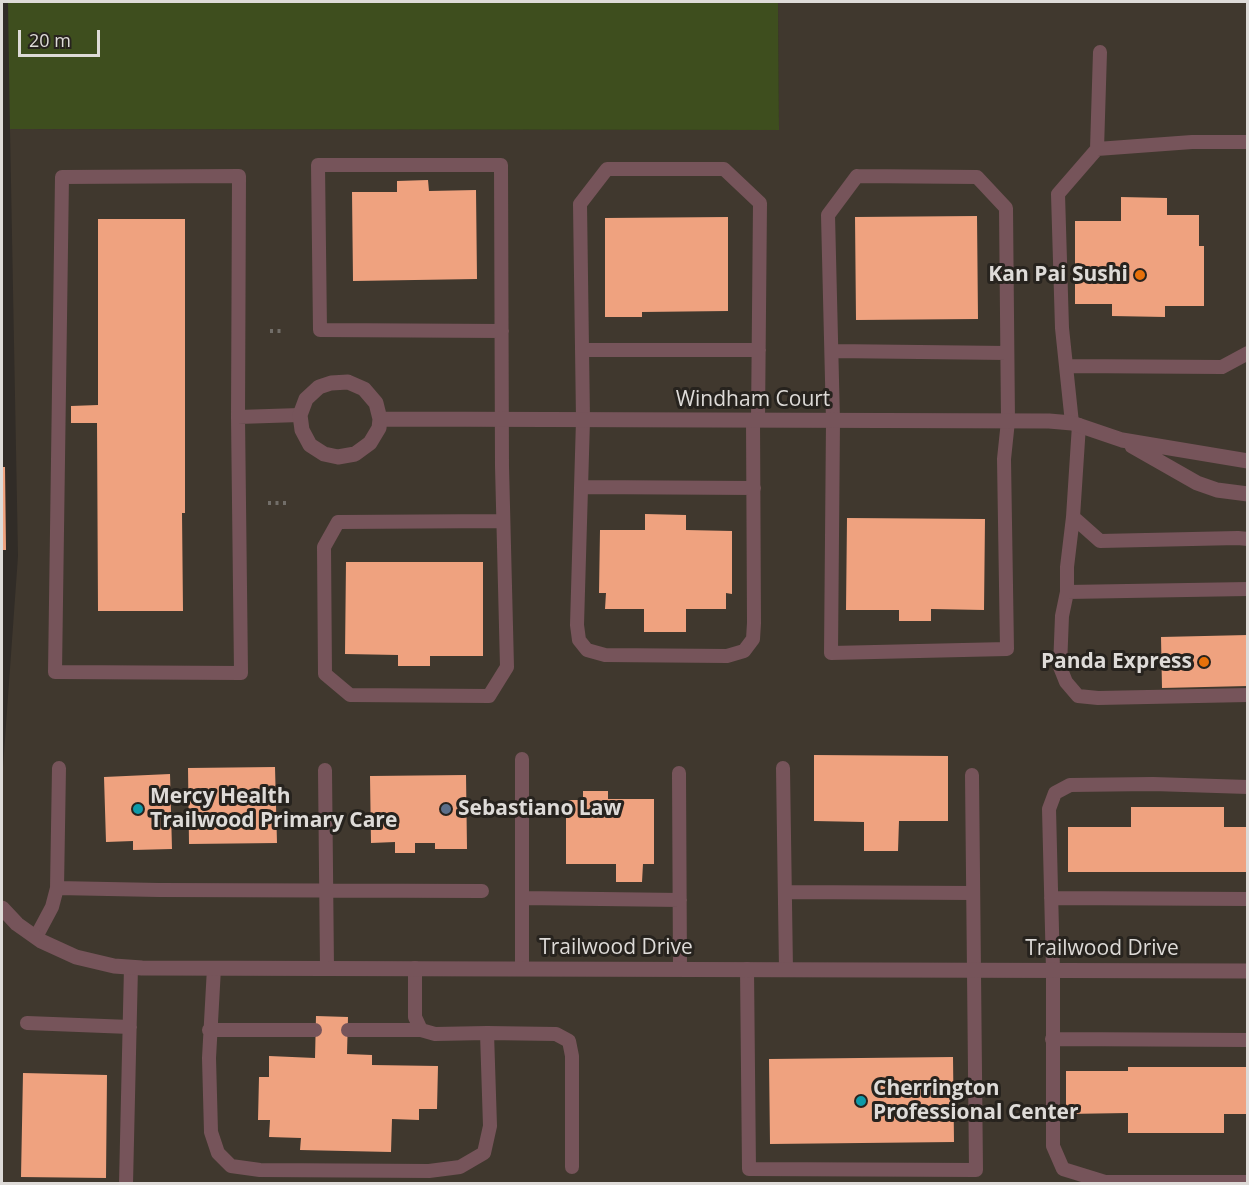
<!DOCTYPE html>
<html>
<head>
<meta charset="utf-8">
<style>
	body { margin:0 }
	#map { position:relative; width:1249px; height:1185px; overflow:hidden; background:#312c27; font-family:"Open Sans",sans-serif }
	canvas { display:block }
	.frame { position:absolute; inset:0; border:3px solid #dedbd8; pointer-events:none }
	.scale { position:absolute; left:18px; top:30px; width:82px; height:27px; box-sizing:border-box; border:3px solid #dedbd8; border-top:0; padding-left:8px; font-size:18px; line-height:21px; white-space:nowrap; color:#dedbd8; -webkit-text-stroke:4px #27231e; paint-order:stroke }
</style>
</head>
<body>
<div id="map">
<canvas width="1249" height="1185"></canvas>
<div class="frame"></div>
<div class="scale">20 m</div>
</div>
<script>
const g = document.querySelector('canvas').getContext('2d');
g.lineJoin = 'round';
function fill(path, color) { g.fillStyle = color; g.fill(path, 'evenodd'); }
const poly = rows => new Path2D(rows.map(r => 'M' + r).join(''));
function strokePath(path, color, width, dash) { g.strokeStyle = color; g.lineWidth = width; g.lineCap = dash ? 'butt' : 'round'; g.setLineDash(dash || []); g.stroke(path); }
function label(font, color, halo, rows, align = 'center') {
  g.font = font + ' "Open Sans",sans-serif'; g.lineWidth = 6; g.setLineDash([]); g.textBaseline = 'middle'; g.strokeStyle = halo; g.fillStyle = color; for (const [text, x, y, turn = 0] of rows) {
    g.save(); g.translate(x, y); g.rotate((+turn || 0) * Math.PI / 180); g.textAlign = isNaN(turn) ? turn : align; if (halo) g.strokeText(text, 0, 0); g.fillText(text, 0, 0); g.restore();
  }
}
const built = poly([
	[778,2,1247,2,1247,1183,2,1184,2,781,18,556,10,129,779,130]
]);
const green = poly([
	[8,2,778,2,779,130,10,129]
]);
const building = poly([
	[428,180,429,191,476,190,477,279,353,281,352,192,397,192,397,181],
	[1121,197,1167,198,1167,215,1199,215,1199,246,1204,246,1204,306,1165,306,1165,317,1112,316,1112,304,1075,304,1075,221,1121,221],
	[977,216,978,319,856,320,855,217],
	[728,217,728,311,642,312,642,317,605,317,605,218],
	[98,219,185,219,185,513,182,513,183,611,98,611,97,423,71,423,71,406,98,405],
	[2,467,5,467,6,550,2,550],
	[645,514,686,515,686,530,732,531,732,594,726,593,726,609,686,609,686,632,644,632,644,609,605,609,606,593,599,593,600,530,645,530],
	[847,518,985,519,984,610,931,609,931,621,899,621,899,610,846,610],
	[346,562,483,562,483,656,430,656,430,666,398,666,398,655,345,654],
	[1248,635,1248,686,1162,688,1161,637],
	[814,755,948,756,948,821,899,821,898,851,864,851,864,822,814,821],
	[275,767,277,843,189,844,188,768],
	[170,774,172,849,133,850,133,841,106,842,104,777],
	[466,775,467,849,435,849,435,843,415,843,415,853,395,853,395,842,371,843,370,776],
	[583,791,608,791,608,799,654,799,654,864,643,864,642,882,616,882,616,864,566,864,566,800,583,800],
	[1131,807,1224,807,1224,827,1248,827,1248,872,1068,872,1068,827,1131,827],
	[316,1016,348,1017,347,1054,372,1055,372,1065,438,1066,437,1109,419,1109,419,1120,392,1119,391,1152,300,1150,301,1138,269,1137,270,1120,258,1120,259,1077,269,1077,269,1056,315,1058],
	[953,1057,954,1142,770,1144,769,1059],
	[1128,1067,1248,1067,1248,1114,1224,1114,1224,1133,1128,1133,1128,1113,1066,1114,1066,1071,1128,1071],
	[23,1073,107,1075,106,1178,21,1177]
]);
const path = poly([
	[270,331,283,331],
	[268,503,286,503]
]);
const lane = poly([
	[1097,149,1100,52],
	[857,176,977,177,1006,208,1008,421,1004,459,1007,649,831,653,833,421,828,215,857,176],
	[502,331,320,330,318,165,501,165,502,466,507,667,489,696,350,695,325,674,324,547,338,522,503,521],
	[582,350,759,350],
	[832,351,1007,353],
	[1066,366,1222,367,1248,353],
	[238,417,241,673,55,672,62,177,239,176,238,417,300,415],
	[753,420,754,623,753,639,744,651,727,656,605,655,587,650,579,640,577,625,583,420,580,204,607,169,724,169,760,203,758,420],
	[1072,423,1062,328,1058,194,1097,149,1192,142,1248,142],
	[1079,425,1073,517,1100,541,1238,538,1248,539],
	[581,487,754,488],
	[1073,517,1067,567,1067,592,1248,589],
	[1067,592,1062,616,1060,667,1066,682,1078,696,1098,698,1248,695],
	[783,768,786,970],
	[325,770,327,968],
	[679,773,680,969],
	[1248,787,1153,784,1070,785,1055,793,1049,809,1053,970,1053,1146,1063,1169,1105,1182,1248,1182],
	[57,888,159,890,482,891],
	[786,892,973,893],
	[522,898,680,900],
	[1051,898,1248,899],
	[36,937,52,907,57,888,59,768],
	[214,968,209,1058,211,1132,218,1153,231,1166,260,1170,429,1171,460,1167,484,1153,490,1126,487,1033,435,1034,421,1030,415,1017,415,968],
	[522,969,522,759],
	[747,969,749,1169,976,1170,972,775],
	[27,1023,130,1027],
	[209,1030,315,1030],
	[348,1030,421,1030],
	[487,1033,556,1034,569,1041,572,1056,572,1167],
	[1052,1039,1248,1040],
	[126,1184,131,967]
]);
const street = poly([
	[348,382,364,389,376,403,380,419,379,428,370,443,355,454,338,457,324,454,310,445,302,430,300,415,306,399,319,387,331,383,348,382],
	[380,419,1049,421,1072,423,1122,440,1248,461],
	[1132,446,1197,483,1217,490,1248,494],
	[2,908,17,924,41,941,76,957,114,966,142,968,1248,971]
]);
const markers = [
	[1140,275,6,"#e8710a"],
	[1204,662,6,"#e8710a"],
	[138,809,6,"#0f9aa8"],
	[446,809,6,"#5c6f8a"],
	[861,1101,6,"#0f9aa8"]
];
const poiNames = [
	["Kan Pai Sushi",1128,275,"right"],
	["Panda Express",1192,662,"right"],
	["Mercy Health",150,797],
	["Trailwood Primary Care",150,821],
	["Sebastiano Law",458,809],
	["Cherrington",873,1089],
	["Professional Center",873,1113]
];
const streetNames = [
	["Windham Court",753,400],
	["Trailwood Drive",616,948],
	["Trailwood Drive",1102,949]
];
fill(built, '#40382e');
fill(green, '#3e4e1e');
fill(building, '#efa27f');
strokePath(path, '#726e69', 4, [3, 4.5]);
strokePath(lane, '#76545a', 14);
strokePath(street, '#76545a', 15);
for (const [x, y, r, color] of markers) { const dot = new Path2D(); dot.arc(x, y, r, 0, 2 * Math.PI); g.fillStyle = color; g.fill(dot); strokePath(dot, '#27231e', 2); }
label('bold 21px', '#dedbd8', '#27231e', poiNames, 'left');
label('21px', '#dedbd8', '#27231e', streetNames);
</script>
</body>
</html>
